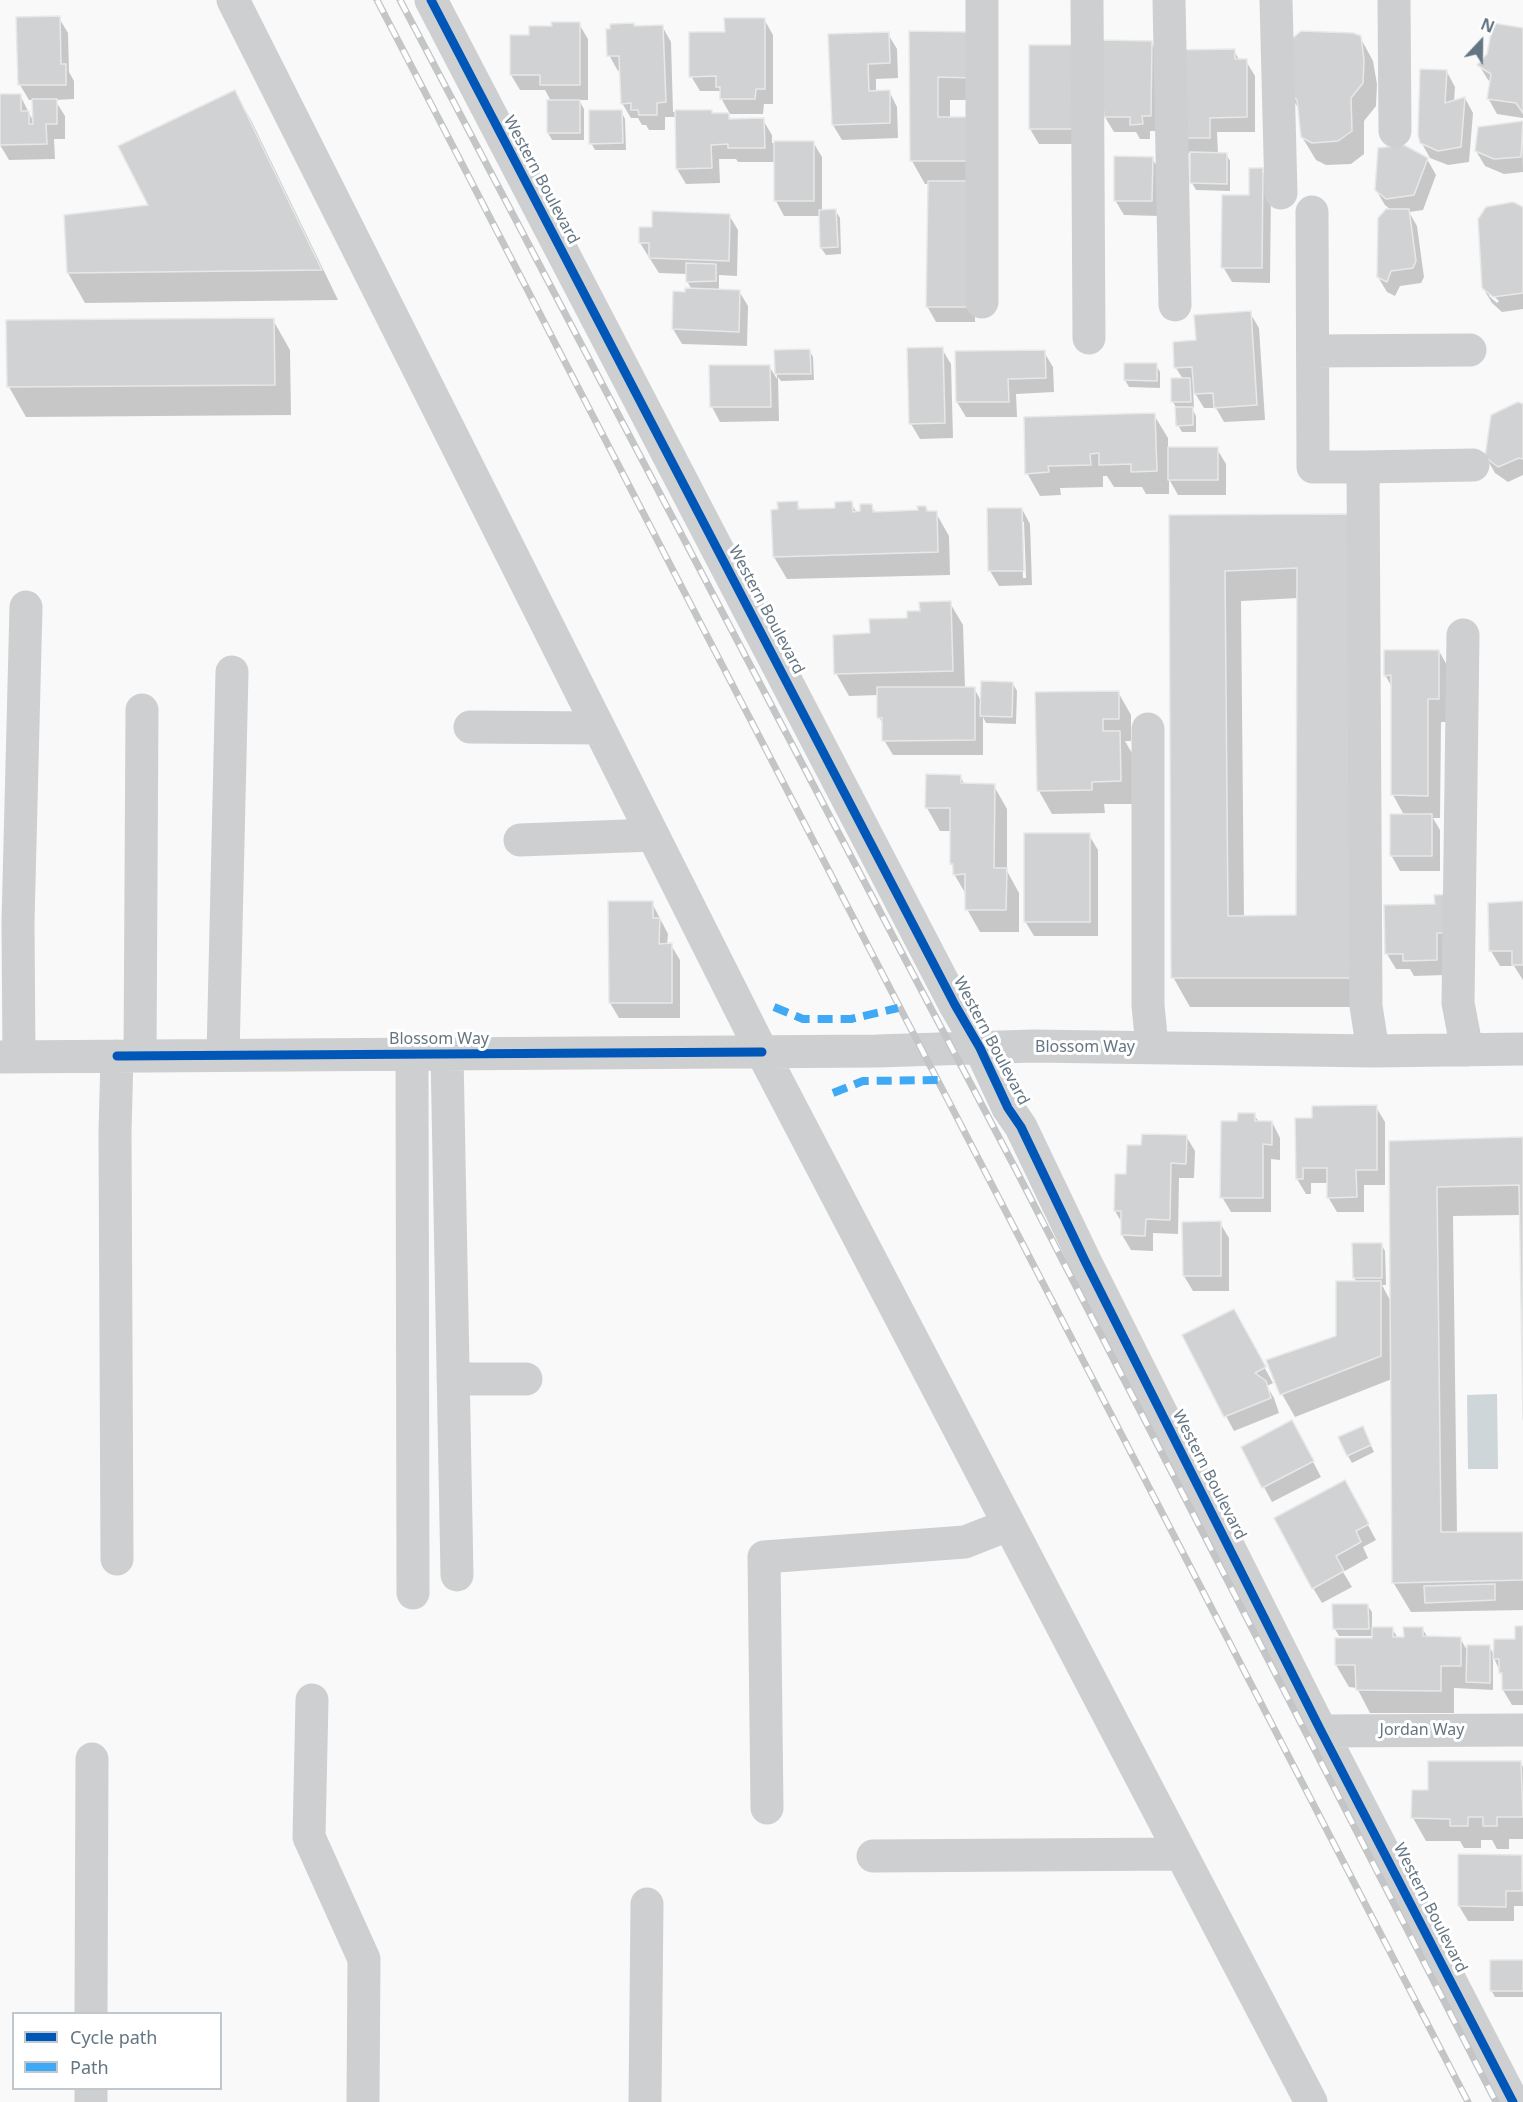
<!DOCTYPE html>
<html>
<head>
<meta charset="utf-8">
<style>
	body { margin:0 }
	#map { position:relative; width:1523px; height:2102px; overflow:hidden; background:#f9f9f9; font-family:"Noto Sans",sans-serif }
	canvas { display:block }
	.legend { position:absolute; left:12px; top:2012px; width:210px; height:78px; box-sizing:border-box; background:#fff; border:2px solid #c1c8cd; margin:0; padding:8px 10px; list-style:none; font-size:18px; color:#657683 }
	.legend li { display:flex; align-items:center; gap:12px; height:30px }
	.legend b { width:30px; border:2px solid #c1c8cd }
	.north { position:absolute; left:1451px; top:12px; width:60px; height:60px; -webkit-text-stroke:4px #fff; paint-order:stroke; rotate:22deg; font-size:16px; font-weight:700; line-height:24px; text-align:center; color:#657683 }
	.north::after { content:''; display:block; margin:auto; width:21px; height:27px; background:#657683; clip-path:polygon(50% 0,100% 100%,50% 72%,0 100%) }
</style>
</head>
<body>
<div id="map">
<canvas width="1523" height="2102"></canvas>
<ul class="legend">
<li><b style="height:8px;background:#0057b8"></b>Cycle path</li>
<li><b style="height:8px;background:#3fa9f5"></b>Path</li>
</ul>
<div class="north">N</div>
</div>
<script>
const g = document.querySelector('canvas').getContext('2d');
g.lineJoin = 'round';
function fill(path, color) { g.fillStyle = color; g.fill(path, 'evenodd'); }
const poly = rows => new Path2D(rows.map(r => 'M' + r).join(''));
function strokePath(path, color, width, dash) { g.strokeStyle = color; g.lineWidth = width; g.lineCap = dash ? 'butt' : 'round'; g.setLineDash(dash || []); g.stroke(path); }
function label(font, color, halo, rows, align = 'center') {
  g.font = font + ' "Noto Sans",sans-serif'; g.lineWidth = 6; g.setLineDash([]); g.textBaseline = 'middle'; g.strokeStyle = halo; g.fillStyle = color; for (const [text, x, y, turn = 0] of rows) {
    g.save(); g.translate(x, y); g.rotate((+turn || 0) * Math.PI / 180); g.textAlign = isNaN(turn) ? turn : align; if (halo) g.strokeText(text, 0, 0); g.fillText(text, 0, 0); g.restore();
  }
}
const water = poly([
	[1497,1394,1498,1469,1468,1469,1467,1395]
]);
const shadow = poly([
	[59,18,68,33,69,72,74,81,74,99,55,100,65,116,65,139,54,139,55,159,9,160,0,145,0,96,20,95,34,123,33,100,29,100,20,85,18,19],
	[764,19,773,35,773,104,764,104,763,114,730,114,721,98,720,91,700,91,691,76,726,33],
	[579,24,588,39,588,100,579,100,584,109,584,140,552,140,548,133,551,101,545,90,520,90,511,75,531,36,554,28],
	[611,25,662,26,671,42,673,112,711,111,713,115,728,114,731,120,763,120,772,135,772,143,813,142,822,157,822,211,835,210,840,218,841,254,826,255,821,248,821,216,784,216,776,201,775,162,738,162,736,159,719,159,720,183,686,184,677,169,676,117,665,117,665,130,649,130,646,125,642,125,638,118,631,118,622,103,621,70,618,71,609,55],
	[1523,29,1523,118,1497,114,1488,98,1491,82,1488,80,1479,65],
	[911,33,972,33,985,100,950,100,950,118,971,118,977,198,975,322,936,322,927,306,929,184,925,184,912,161],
	[888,34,897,49,898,78,876,79,876,92,889,91,897,107,898,138,842,140,833,125,830,36],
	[1360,37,1373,61,1377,84,1376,106,1364,121,1364,154,1351,164,1326,165,1316,160,1302,137,1300,111,1286,88],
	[1151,42,1159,57,1159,131,1150,131,1150,139,1140,139,1136,132,1114,132,1105,117],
	[1030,46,1083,144,1039,144,1030,129],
	[1234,51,1240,61,1246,61,1255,76,1255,132,1217,132,1218,154,1226,154,1230,161,1230,191,1196,190,1192,183,1192,153,1184,153,1175,52],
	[1447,72,1455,87,1454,102,1465,98,1473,113,1469,162,1448,165,1430,158,1421,142],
	[235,92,252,122,338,300,85,303,68,273,150,206],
	[621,111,625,119,626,150,595,150,591,143],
	[1522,123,1523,172,1504,174,1485,166,1476,151],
	[1152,158,1161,173,1160,216,1124,215,1115,200],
	[1427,159,1436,175,1423,210,1409,212,1417,226,1424,277,1421,283,1400,286,1395,296,1387,292,1378,277,1391,210,1385,205,1376,190],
	[1262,170,1271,185,1270,283,1232,282,1223,267],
	[1523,209,1523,309,1502,312,1492,303,1483,288],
	[1489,292,1499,301,1497,303,1489,296],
	[729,215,738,230,737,276,719,275,719,291,739,291,748,306,747,346,682,344,673,329,687,293,692,290,687,281,687,274,659,273,640,243,653,228],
	[1250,313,1259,328,1265,420,1224,422,1216,408,1204,408,1193,390,1194,408,1192,408,1196,416,1196,432,1182,432,1178,425,1177,409,1173,402,1183,379,1176,368,1174,344,1197,342],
	[273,320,290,350,291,415,26,417,9,387],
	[942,349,951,364,953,438,920,439,911,424],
	[809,350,813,357,814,380,781,381,778,377,779,421,720,422,712,407,769,366,777,379,776,351],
	[1044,352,1053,367,1054,392,1016,394,1017,417,966,417,957,402],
	[1156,365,1160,372,1160,388,1129,387,1125,380],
	[1523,406,1523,475,1508,482,1495,473,1486,457],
	[1154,415,1168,438,1168,448,1217,449,1226,464,1226,495,1178,495,1169,479,1169,494,1146,494,1142,487,1114,487,1107,476,1103,476,1103,487,1060,488,1061,495,1040,496,1027,473],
	[797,503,801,511,837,509,851,503,857,513,871,506,876,513,920,512,926,507,929,513,936,513,949,536,950,575,787,579,774,557],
	[1022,509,1030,524,1032,585,999,586,990,571],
	[1021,522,1024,522,1026,578,1023,578],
	[1171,516,1369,546,1371,1007,1190,1007,1173,977],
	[1299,598,1297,917,1244,918,1241,601],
	[950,603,963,625,965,688,974,688,982,703,1013,684,1017,691,1016,724,986,723,983,717,983,755,893,755,884,740,884,726,879,717,879,695,849,696,836,673,871,635,921,613],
	[1439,651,1452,674,1452,722,1441,722,1440,818,1433,818,1440,830,1440,871,1400,871,1391,855,1404,815,1393,795,1393,689,1385,675],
	[1118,692,1131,715,1131,741,1125,741,1133,755,1133,804,1104,804,1105,813,1052,814,1039,791,1037,694],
	[960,776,965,785,994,786,1007,809,1007,871,1019,893,1019,932,980,932,967,909,967,896,954,874,955,870,951,864,951,831,940,831,927,808],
	[1089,835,1098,850,1098,936,1034,936,1025,921],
	[1454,896,1445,975,1414,976,1410,969,1396,969,1387,954,1436,905],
	[652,903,668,934,667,945,671,945,680,960,680,1018,619,1018,610,1003],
	[1523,903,1523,980,1514,966,1500,966,1491,951],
	[1376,1107,1385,1122,1385,1185,1364,1185,1364,1212,1337,1212,1328,1197,1328,1183,1311,1183,1311,1194,1306,1194,1297,1179,1314,1120],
	[1254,1115,1259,1122,1272,1122,1280,1138,1280,1160,1271,1159,1271,1212,1231,1212,1222,1197,1239,1123],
	[1186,1136,1195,1151,1194,1178,1179,1178,1178,1234,1153,1233,1153,1251,1131,1250,1122,1235,1122,1223,1115,1211,1142,1147],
	[1523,1138,1523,1322,1521,1215,1453,1216,1457,1533,1523,1533,1523,1610,1411,1612,1393,1582,1392,1379,1295,1417,1282,1394,1338,1337,1357,1282,1354,1278,1381,1244,1385,1251,1386,1285,1382,1285,1391,1302,1390,1143],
	[1220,1223,1229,1238,1229,1291,1193,1291,1184,1276],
	[1233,1311,1273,1383,1267,1386,1274,1398,1279,1413,1234,1431,1226,1416],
	[1366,1435,1374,1452,1352,1463,1348,1456],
	[1300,1437,1321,1477,1272,1502,1243,1448],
	[1353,1497,1376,1540,1363,1547,1368,1558,1343,1572,1352,1587,1322,1603,1313,1588],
	[1367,1605,1372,1612,1372,1629,1392,1629,1398,1638,1405,1638,1422,1628,1428,1638,1460,1638,1468,1652,1489,1646,1495,1657,1516,1640,1523,1627,1523,1705,1512,1705,1503,1690,1503,1678,1493,1656,1493,1690,1454,1688,1454,1713,1370,1713,1357,1688,1349,1687,1336,1665,1373,1640,1373,1636,1339,1636,1335,1629],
	[1521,1763,1523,1767,1523,1839,1509,1839,1509,1849,1497,1849,1492,1840,1481,1840,1481,1848,1464,1848,1460,1841,1426,1841,1413,1818,1429,1791],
	[1522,1856,1523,1906,1514,1906,1514,1921,1468,1921,1459,1906],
	[1523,1961,1523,1997,1495,1997,1491,1990]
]);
const building = poly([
	[60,16,61,64,66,64,66,85,18,85,16,17,60,16],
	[724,18,765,18,765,89,756,89,755,99,720,99,720,87,716,87,716,76,689,77,689,32,725,32,724,18],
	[551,22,580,22,580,85,540,85,540,75,510,75,510,35,529,35,529,26,552,26,551,22],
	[634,23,634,26,663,25,666,102,657,103,657,115,639,115,638,110,631,110,631,103,621,104,619,56,607,56,606,29,610,29,610,24,634,23],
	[1493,23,1523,28,1523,113,1516,103,1487,99,1491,74,1477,65,1487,54,1493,23],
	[909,31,973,32,973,78,938,77,938,117,972,117,972,161,910,161,909,31],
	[1301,31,1353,33,1361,36,1364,60,1363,83,1351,98,1352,131,1338,141,1312,143,1301,137,1297,100,1285,88,1285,45,1301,31],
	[889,32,890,63,868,64,869,91,890,90,890,123,832,125,828,34,889,32],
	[1098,40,1152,41,1151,116,1142,116,1143,124,1130,125,1130,117,1104,117,1098,40],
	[1029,45,1075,45,1075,129,1029,129,1029,45],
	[1235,49,1235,59,1247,59,1247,117,1210,118,1210,138,1174,138,1173,50,1235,49],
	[1420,69,1447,70,1445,103,1465,97,1461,147,1438,151,1420,143,1418,135,1420,69],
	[235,90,322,270,67,273,64,215,148,205,118,146,235,90],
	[0,94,21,94,21,111,29,111,29,124,33,124,32,99,57,99,57,124,46,124,47,144,0,145,0,94],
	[547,100,580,100,580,133,547,133,547,100],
	[589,110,622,110,623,143,589,144,589,110],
	[675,110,712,110,712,113,729,113,729,119,764,118,765,148,728,148,728,144,711,145,712,168,676,169,675,110],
	[1523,121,1521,157,1494,159,1475,151,1478,127,1523,121],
	[774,141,814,141,814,201,774,201,774,141],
	[1404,145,1428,158,1414,195,1386,199,1375,190,1378,148,1404,145],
	[1190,152,1227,153,1227,184,1190,183,1190,152],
	[1114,156,1153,157,1152,201,1114,201,1114,156],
	[1249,168,1263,168,1262,268,1221,268,1222,195,1249,195,1249,168],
	[928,181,970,181,967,307,926,307,928,181],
	[1513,202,1523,207,1523,293,1493,297,1482,288,1478,219,1486,207,1513,202],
	[836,209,838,247,820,248,819,210,836,209],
	[1386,209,1409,209,1416,261,1413,268,1391,271,1387,282,1377,277,1378,218,1386,209],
	[652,211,730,214,729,261,649,258,649,243,639,243,639,227,652,227,652,211],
	[686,263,716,264,716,281,686,282,686,263],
	[685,288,740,290,739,332,672,329,673,291,685,292,685,288],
	[1251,311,1257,405,1214,408,1213,393,1194,394,1192,367,1174,368,1173,342,1196,340,1194,315,1251,311],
	[274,318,275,385,7,387,6,320,274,318],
	[943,347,945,423,909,424,907,348,943,347],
	[810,349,811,374,775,374,774,350,810,349],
	[1045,350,1046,378,1008,379,1009,402,956,402,955,351,1045,350],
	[1124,363,1157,363,1157,381,1124,380,1124,363],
	[709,365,770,365,771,407,710,407,709,365],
	[1171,378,1190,378,1191,402,1171,402,1171,378],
	[1518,402,1523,404,1523,459,1519,458,1498,467,1485,457,1491,415,1518,402],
	[1175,407,1193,407,1193,425,1176,426,1175,407],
	[1155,413,1157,471,1131,472,1131,464,1099,465,1099,453,1090,454,1091,465,1048,466,1049,472,1025,474,1024,417,1155,413],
	[1168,447,1218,447,1218,480,1168,480,1168,447],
	[798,501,798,509,835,508,835,502,852,501,853,512,860,511,860,504,872,504,873,512,918,510,917,506,926,506,927,511,937,511,938,552,773,557,771,510,778,509,777,502,798,501],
	[987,508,1022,508,1024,571,988,571,987,508],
	[1352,514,1355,978,1171,978,1169,515,1352,514],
	[1297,568,1296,915,1228,916,1225,571,1297,568],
	[951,601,953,671,834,674,833,635,870,633,869,619,907,618,907,611,920,611,919,602,951,601],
	[1384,650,1439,650,1439,699,1428,699,1428,796,1391,795,1391,675,1384,676,1384,650],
	[981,681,1013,682,1012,717,980,716,981,681],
	[877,687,975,687,975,740,882,741,882,718,877,718,877,687],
	[1119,691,1119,719,1103,719,1103,731,1120,731,1121,781,1092,782,1092,790,1037,791,1035,692,1119,691],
	[926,774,961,775,961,783,995,784,994,868,1007,868,1006,910,965,910,965,874,953,875,953,864,950,864,950,808,925,808,926,774],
	[1390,814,1432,814,1432,856,1390,856,1390,814],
	[1024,833,1090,833,1090,922,1024,922,1024,833],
	[1455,894,1455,933,1437,933,1437,960,1403,961,1403,954,1385,954,1384,905,1435,904,1434,895,1455,894],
	[608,901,653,901,653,918,660,918,659,944,672,943,672,1003,609,1003,608,901],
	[1523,901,1523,965,1512,965,1512,951,1489,951,1488,903,1523,901],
	[1377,1105,1377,1170,1356,1170,1357,1197,1327,1198,1327,1168,1303,1168,1303,1179,1296,1179,1295,1118,1312,1118,1312,1106,1377,1105],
	[1238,1113,1255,1113,1255,1121,1272,1121,1272,1145,1263,1144,1263,1198,1220,1198,1221,1121,1237,1121,1238,1113],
	[1142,1134,1187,1135,1186,1164,1171,1163,1170,1220,1146,1219,1145,1236,1121,1235,1121,1211,1114,1211,1115,1174,1126,1174,1127,1145,1141,1145,1142,1134],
	[1523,1137,1523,1419,1519,1185,1437,1187,1441,1532,1523,1532,1523,1580,1392,1583,1389,1141,1523,1137],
	[1221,1221,1221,1276,1183,1276,1182,1222,1221,1221],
	[1352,1243,1382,1243,1382,1278,1353,1278,1352,1243],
	[1336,1281,1381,1281,1381,1356,1280,1395,1266,1360,1336,1336,1336,1281],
	[1234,1309,1266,1367,1255,1373,1266,1381,1271,1398,1224,1417,1182,1335,1234,1309],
	[1292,1420,1314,1461,1262,1488,1241,1447,1292,1420],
	[1363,1426,1371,1445,1347,1456,1338,1437,1363,1426],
	[1345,1480,1369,1524,1356,1531,1361,1542,1336,1556,1344,1571,1312,1589,1274,1518,1345,1480],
	[1495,1584,1495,1600,1425,1603,1424,1586,1495,1584],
	[1332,1604,1368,1604,1369,1629,1333,1629,1332,1604],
	[1515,1626,1523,1626,1523,1690,1502,1690,1502,1673,1499,1673,1499,1659,1493,1659,1494,1639,1515,1639,1515,1626],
	[1372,1627,1393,1627,1393,1637,1404,1637,1403,1627,1423,1627,1423,1636,1461,1637,1461,1666,1441,1666,1441,1691,1356,1690,1355,1665,1335,1665,1335,1638,1372,1638,1372,1627],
	[1467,1645,1490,1645,1490,1683,1466,1682,1467,1645],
	[1428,1761,1521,1761,1523,1817,1497,1817,1497,1826,1483,1826,1483,1817,1468,1817,1468,1826,1450,1826,1450,1819,1411,1818,1412,1790,1428,1790,1428,1761],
	[1458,1854,1522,1855,1522,1891,1506,1891,1506,1907,1458,1906,1458,1854],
	[1490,1960,1523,1960,1523,1991,1490,1991,1490,1960]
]);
const minor = poly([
	[233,0,762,1052,1311,2102],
	[431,0,955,1005,980,1048,1008,1108,1021,1127,1085,1261,1321,1731,1513,2102],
	[982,0,982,302],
	[1087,0,1089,338],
	[1169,0,1175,305],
	[1276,0,1281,193],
	[1394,0,1395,131],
	[1312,212,1313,467,1363,467],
	[1313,351,1470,350],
	[1463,635,1458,1003,1467,1050],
	[470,727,599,728],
	[1148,729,1148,1005,1152,1047],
	[520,840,653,835],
	[1373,1051,1366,1006,1363,467,1473,465],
	[412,1054,413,1593],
	[447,1054,457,1575],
	[223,1055,232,672],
	[117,1056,115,1132,117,1559],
	[140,1056,142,710],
	[0,1057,877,1051,1033,1046,1373,1051,1523,1049],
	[19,1057,18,922,26,607],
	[453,1379,526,1379],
	[312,1700,309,1837,364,1959,363,2102],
	[1321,1731,1523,1730],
	[767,1808,764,1557,965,1542,1008,1525],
	[873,1856,1181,1854],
	[91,2014,92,1759],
	[91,2102,91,2088],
	[645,2102,647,1904]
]);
const rail = poly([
	[377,0,1468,2102],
	[400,0,1014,1166,1496,2102]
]);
const quiet = poly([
	[774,1007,803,1019,851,1019,898,1008],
	[833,1093,863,1081,944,1080]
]);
const cycleway = poly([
	[431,0,955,1005,980,1048,1008,1108,1021,1127,1085,1261,1321,1731,1513,2102],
	[117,1056,762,1052]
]);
const streetNames = [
	["Western Boulevard",541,180,62],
	["Western Boulevard",766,610,62],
	["Blossom Way",439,1039],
	["Western Boulevard",991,1041,62],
	["Blossom Way",1085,1047],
	["Western Boulevard",1209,1475,63],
	["Jordan Way",1422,1730],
	["Western Boulevard",1430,1908,63]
];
fill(water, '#ced6d9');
fill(shadow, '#0003');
fill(building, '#d0d2d3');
strokePath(building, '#e8e8e8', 1.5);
strokePath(minor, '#cecfd0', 33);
strokePath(rail, '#c3c5c6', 7);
strokePath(rail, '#fff', 4.5, [14]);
strokePath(quiet, '#3fa9f5', 8, [15, 8]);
strokePath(cycleway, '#0057b8', 9);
label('16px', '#657683', '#fff', streetNames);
</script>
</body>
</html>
